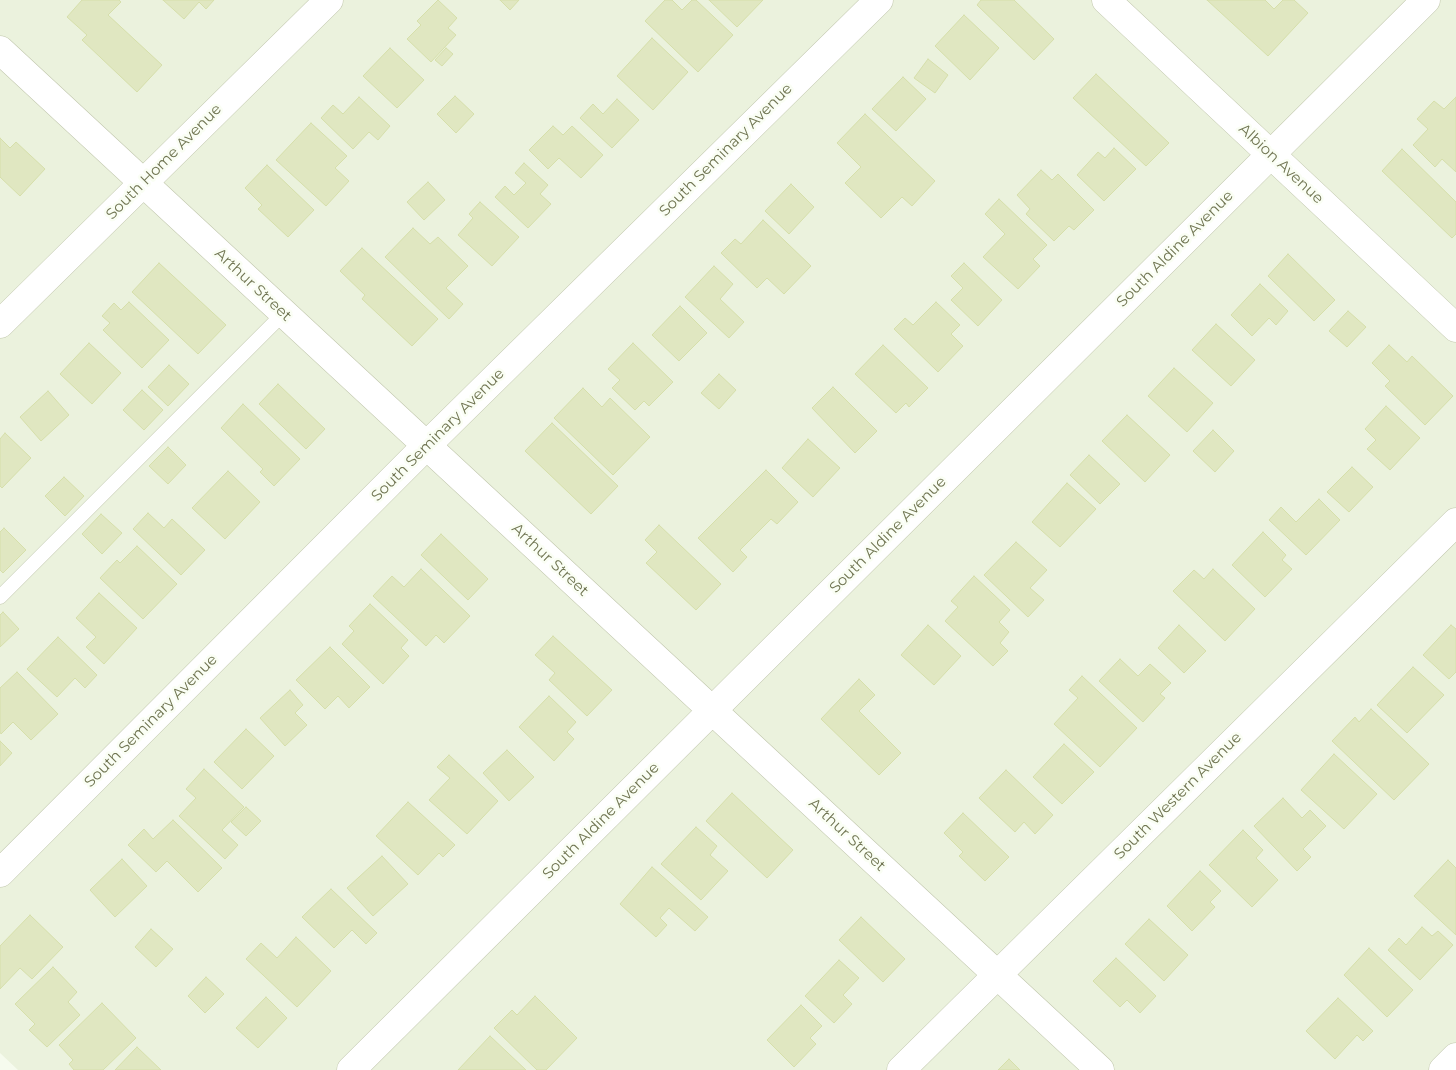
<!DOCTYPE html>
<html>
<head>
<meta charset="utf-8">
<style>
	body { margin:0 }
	canvas { display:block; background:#f6fbee }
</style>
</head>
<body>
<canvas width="1456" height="1070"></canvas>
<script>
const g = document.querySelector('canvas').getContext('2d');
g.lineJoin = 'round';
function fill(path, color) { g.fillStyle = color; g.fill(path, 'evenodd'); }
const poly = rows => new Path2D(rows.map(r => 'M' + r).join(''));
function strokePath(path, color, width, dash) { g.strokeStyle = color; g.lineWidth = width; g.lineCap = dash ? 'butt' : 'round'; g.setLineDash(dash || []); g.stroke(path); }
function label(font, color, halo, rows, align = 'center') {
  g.font = font + ' Montserrat,sans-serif'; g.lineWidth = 5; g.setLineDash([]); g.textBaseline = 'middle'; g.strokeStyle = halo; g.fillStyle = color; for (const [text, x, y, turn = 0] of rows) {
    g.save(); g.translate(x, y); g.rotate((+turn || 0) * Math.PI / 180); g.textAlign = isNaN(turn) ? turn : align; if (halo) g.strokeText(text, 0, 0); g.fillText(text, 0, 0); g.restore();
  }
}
const residential = poly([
	[0,0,1456,0,1456,1070,18,1070,0,1053]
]);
const building = poly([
	[82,0,119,0,121,2,108,15,162,65,137,92,82,40,87,35,67,17,82,0],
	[163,0,214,0,206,9,199,2,184,19,163,0],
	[438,0,457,18,448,28,456,35,431,62,407,39,421,25,417,21,438,0],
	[500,0,519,0,510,10,500,0],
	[665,0,672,0,682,10,692,0,696,0,733,35,698,72,645,21,665,0],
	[709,0,763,0,737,27,709,0],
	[981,0,1014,0,1054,39,1034,60,977,5,981,0],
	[1207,0,1265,0,1274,9,1283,0,1294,0,1308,13,1268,56,1207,0],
	[964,15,999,48,970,80,935,46,964,15],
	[652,38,688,72,653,110,617,76,652,38],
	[390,48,424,80,397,108,363,76,390,48],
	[446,48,453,54,442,66,435,60,446,48],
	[928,59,948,75,935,93,914,78,928,59],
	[1096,74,1169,143,1146,166,1073,98,1096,74],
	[903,77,926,99,896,131,872,109,903,77],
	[455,96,474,114,456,133,437,114,455,96],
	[359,97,390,126,378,140,369,132,353,149,321,118,333,105,343,114,359,97],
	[1456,97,1456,172,1442,159,1435,167,1413,145,1428,129,1417,119,1434,101,1444,109,1456,97],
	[617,99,639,120,612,148,580,118,593,104,603,114,617,99],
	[865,114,935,181,912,206,902,197,881,218,845,183,861,167,837,143,865,114],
	[311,123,347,156,335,168,349,181,326,206,276,160,311,123],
	[553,126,563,135,572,126,603,155,581,178,559,158,548,169,529,150,553,126],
	[0,138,10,148,16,142,45,169,20,196,0,177,0,138],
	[1114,148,1136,169,1104,201,1077,175,1098,152,1105,158,1114,148],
	[1402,149,1456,202,1456,234,1452,238,1382,171,1402,149],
	[524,163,548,185,540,194,551,204,528,228,495,197,505,186,514,195,526,183,515,173,524,163],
	[267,165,314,210,288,237,258,209,262,205,245,188,267,165],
	[1041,170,1052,180,1058,174,1094,210,1074,230,1069,226,1054,241,1026,214,1030,209,1017,195,1041,170],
	[428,182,445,200,424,220,407,202,428,182],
	[791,184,814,207,789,234,765,211,791,184],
	[999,199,1047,245,1033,259,1040,266,1018,289,983,257,1005,234,985,214,999,199],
	[480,202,519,237,492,266,458,235,473,218,469,214,480,202],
	[763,220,811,266,784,294,767,278,757,288,721,253,735,239,741,244,763,220],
	[413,228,430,244,438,237,468,266,446,288,463,304,449,319,385,257,413,228],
	[362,248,438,319,412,346,362,299,365,295,340,271,362,248],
	[1288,254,1335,300,1314,321,1268,276,1288,254],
	[159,263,226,325,198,354,132,292,159,263],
	[964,263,1002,300,978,326,951,300,963,288,951,276,964,263],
	[714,266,733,284,720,299,744,322,729,338,685,297,714,266],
	[1260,284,1288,311,1276,325,1269,318,1252,336,1231,315,1260,284],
	[129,302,169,340,142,368,103,330,110,323,102,316,114,303,121,310,129,302],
	[936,302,960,325,951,334,963,346,938,372,894,329,905,318,913,325,936,302],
	[680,306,707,333,679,361,652,335,680,306],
	[1348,311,1366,327,1347,347,1329,331,1348,311],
	[1216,324,1255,360,1231,386,1192,350,1216,324],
	[89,343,121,373,92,404,60,374,89,343],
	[633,343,673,382,649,406,644,401,635,410,612,388,620,380,608,369,633,343],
	[883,345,928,388,909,407,906,403,896,413,855,374,883,345],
	[1389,345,1407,362,1412,356,1453,396,1425,425,1385,386,1390,381,1372,363,1389,345],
	[169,365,189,384,168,406,148,387,169,365],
	[1174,368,1213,403,1187,432,1148,396,1174,368],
	[719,374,736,390,719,409,701,393,719,374],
	[278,384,325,429,306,449,259,404,278,384],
	[833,387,877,431,855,453,812,408,833,387],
	[583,388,602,407,610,398,650,437,613,475,554,418,583,388],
	[142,390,163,410,144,430,123,410,142,390],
	[48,391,69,415,41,441,20,417,48,391],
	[243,404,300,459,274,486,260,472,263,469,221,428,243,404],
	[1386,406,1420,438,1390,470,1367,449,1376,440,1365,429,1386,406],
	[1127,415,1170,455,1145,482,1102,441,1127,415],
	[552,423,618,486,591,514,525,451,552,423],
	[1213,430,1234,451,1215,472,1193,451,1213,430],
	[5,433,31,458,2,488,0,486,0,439,5,433],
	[808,439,840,468,813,497,782,468,808,439],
	[168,447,186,465,168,484,149,466,168,447],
	[1089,455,1120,484,1100,504,1070,475,1089,455],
	[1352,467,1373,487,1349,512,1327,492,1352,467],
	[766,470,798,502,777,524,771,519,740,550,747,557,733,572,698,538,766,470],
	[228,471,260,502,225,539,192,508,228,471],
	[64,477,84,496,65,516,45,496,64,477],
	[1067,483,1096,509,1060,547,1032,522,1067,483],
	[1319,499,1340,520,1306,555,1269,520,1281,507,1296,522,1319,499],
	[148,513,164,528,172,519,205,550,181,575,133,529,148,513],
	[101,514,122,533,102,554,82,534,101,514],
	[659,525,721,584,696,610,646,563,657,552,645,540,659,525],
	[4,528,26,550,3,573,0,570,0,532,4,528],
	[1263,532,1286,555,1282,560,1292,569,1265,597,1232,565,1263,532],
	[441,534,488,579,468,600,421,555,441,534],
	[1016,542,1047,570,1030,588,1044,600,1028,617,984,575,1016,542],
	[137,546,177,584,143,619,100,578,117,560,120,563,137,546],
	[421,569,470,616,444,643,436,635,426,646,373,596,392,576,404,587,421,569],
	[1213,569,1255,609,1225,641,1173,591,1194,570,1204,579,1213,569],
	[974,576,1010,610,999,622,1009,632,1000,643,1008,651,993,666,945,621,958,607,951,601,974,576],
	[99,593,137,628,104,664,86,647,96,637,76,618,99,593],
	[370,604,408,640,401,648,409,656,383,684,342,644,354,631,349,626,370,604],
	[3,612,19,629,0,647,0,615,3,612],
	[928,625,961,656,934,685,901,655,928,625],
	[1179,625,1206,651,1184,673,1158,648,1179,625],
	[1451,625,1456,629,1456,672,1449,679,1423,655,1451,625],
	[553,636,612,690,587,716,549,680,555,673,535,655,553,636],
	[58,637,97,675,85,688,75,678,57,697,27,669,58,637],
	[330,647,370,687,349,708,338,696,325,709,296,680,330,647],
	[1120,659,1138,676,1150,664,1171,683,1160,694,1165,698,1143,722,1099,681,1120,659],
	[1413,667,1444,695,1407,733,1377,705,1413,667],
	[17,672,58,714,31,740,13,722,1,734,0,732,0,688,17,672],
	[1082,676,1137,728,1100,767,1054,724,1078,698,1069,690,1082,676],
	[859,679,875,695,859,711,901,753,879,775,821,719,859,679],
	[290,690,303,705,295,713,307,725,285,746,260,718,290,690],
	[549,696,576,722,567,732,574,739,554,761,519,727,549,696],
	[1371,709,1429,764,1394,800,1332,741,1355,717,1359,722,1371,709],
	[246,729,274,756,242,789,214,762,246,729],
	[0,741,12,753,0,766,0,741],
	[1064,744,1094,772,1062,804,1033,777,1064,744],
	[507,750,534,777,509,801,483,773,507,750],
	[1334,754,1377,794,1344,829,1301,790,1334,754],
	[449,755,498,801,467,834,429,800,450,778,437,767,449,755],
	[204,769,244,807,222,830,238,845,225,859,179,816,196,798,186,789,204,769],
	[1006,770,1053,815,1035,834,1024,822,1015,832,979,798,1006,770],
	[732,793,793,850,767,878,706,821,732,793],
	[1283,798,1302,818,1310,810,1326,826,1303,849,1311,857,1297,871,1254,826,1283,798],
	[408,802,455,845,443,857,439,853,418,875,376,836,408,802],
	[246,807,261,821,246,836,231,822,246,807],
	[963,813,1009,857,985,881,959,856,963,852,944,833,963,813],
	[173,820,222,868,198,892,167,861,156,872,128,845,144,829,153,839,173,820],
	[696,827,717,846,710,855,728,871,701,900,661,864,696,827],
	[1243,830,1263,850,1256,858,1278,880,1252,907,1209,865,1243,830],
	[382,856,408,884,373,916,347,888,382,856],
	[122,859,147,886,115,917,90,890,122,859],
	[1448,860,1456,868,1456,935,1414,896,1448,860],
	[652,867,708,917,695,931,669,908,660,918,667,925,656,937,620,904,652,867],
	[1200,871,1221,891,1210,902,1215,907,1192,931,1167,906,1200,871],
	[331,889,377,933,366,944,352,930,334,948,302,917,331,889],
	[30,915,63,947,32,979,20,968,0,989,0,946,30,915],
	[861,917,905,959,883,982,839,940,861,917],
	[1149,919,1188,955,1164,981,1125,944,1149,919],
	[1422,927,1432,936,1438,931,1453,945,1420,980,1388,950,1399,938,1406,945,1422,927],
	[151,929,173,949,156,967,135,947,151,929],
	[296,937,331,971,297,1007,246,959,261,943,277,958,296,937],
	[1369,948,1413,990,1387,1017,1344,975,1369,948],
	[1116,958,1156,996,1140,1013,1127,1000,1120,1007,1093,981,1116,958],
	[839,960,859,978,843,995,852,1004,834,1023,805,996,839,960],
	[53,967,77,992,68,1002,80,1015,47,1047,29,1030,35,1024,15,1004,53,967],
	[206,977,224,994,205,1013,188,996,206,977],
	[535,996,577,1038,546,1070,537,1070,494,1028,512,1010,517,1015,535,996],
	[266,997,287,1018,258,1048,236,1028,266,997],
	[1338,998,1373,1031,1363,1041,1357,1035,1335,1059,1306,1031,1338,998],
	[102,1003,136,1038,103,1070,74,1070,69,1064,73,1060,59,1045,102,1003],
	[801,1005,822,1026,810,1038,816,1044,794,1067,767,1040,801,1005],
	[490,1036,526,1070,458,1070,490,1036],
	[137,1047,161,1070,115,1070,137,1047],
	[1009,1059,1020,1070,998,1070,1009,1059]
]);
const lane = poly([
	[0,597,284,313]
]);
const street = poly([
	[1106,0,1456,328],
	[0,50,1100,1070],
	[0,324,329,0],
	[0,873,427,445,879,0],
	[351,1070,1426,0],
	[901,1070,1456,522],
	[1443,1070,1456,1057]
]);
const streetNames = [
	["South Seminary Avenue",726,150,-45],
	["South Home Avenue",164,162,-45],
	["Albion Avenue",1281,164,43],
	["South Aldine Avenue",1175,249,-45],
	["Arthur Street",253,285,43],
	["South Seminary Avenue",438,435,-45],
	["South Aldine Avenue",888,535,-45],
	["Arthur Street",550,560,43],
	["South Seminary Avenue",151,721,-45],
	["South Western Avenue",1178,796,-45],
	["South Aldine Avenue",601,821,-45],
	["Arthur Street",847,835,43]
];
fill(residential, '#ebf2dd');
fill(building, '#e0e7c1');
strokePath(building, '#d6dfaa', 1);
strokePath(lane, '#c0c6ac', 15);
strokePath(street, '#c0c6ac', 29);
strokePath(lane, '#fff', 14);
strokePath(street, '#fff', 28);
label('15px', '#707552', '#fafef4', streetNames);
</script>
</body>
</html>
